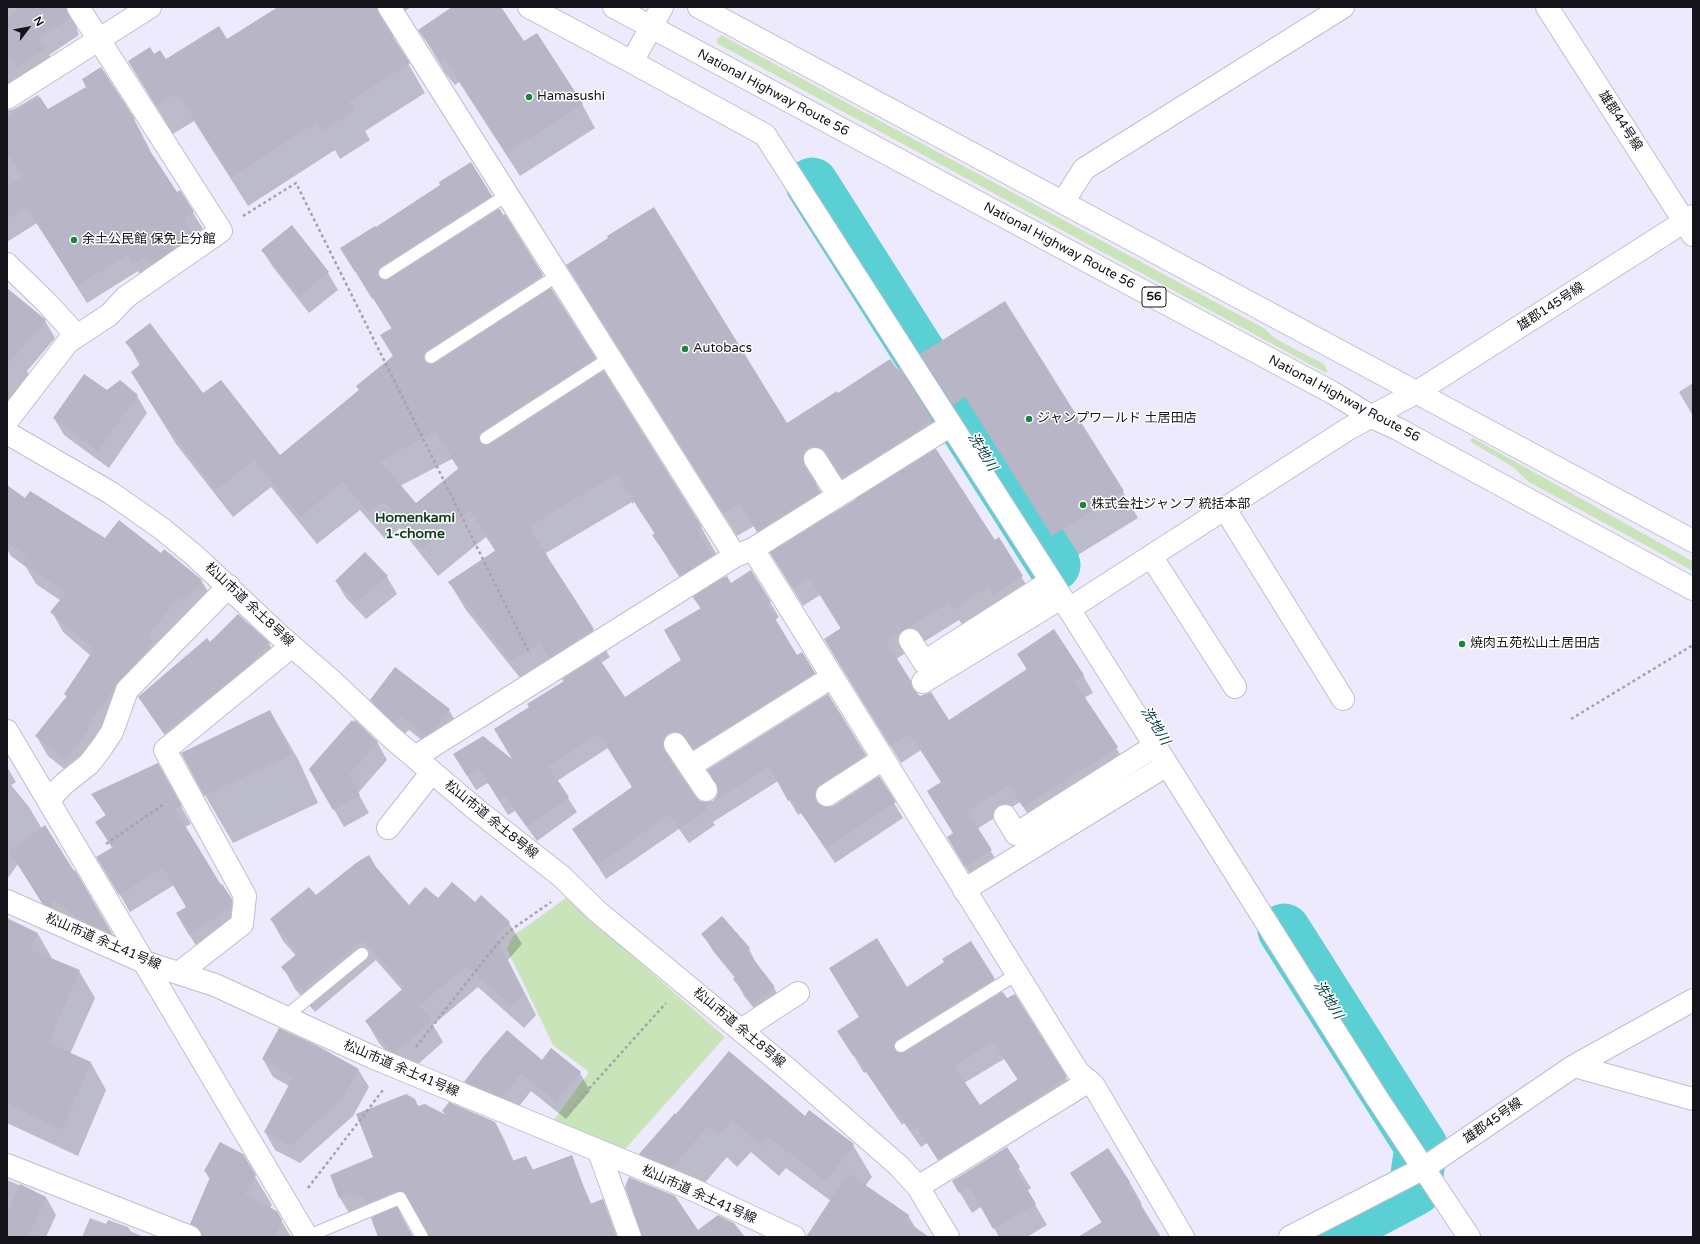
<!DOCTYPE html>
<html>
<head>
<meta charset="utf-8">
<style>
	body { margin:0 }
	#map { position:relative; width:1700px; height:1244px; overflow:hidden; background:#eceafc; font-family:"Varela Round",sans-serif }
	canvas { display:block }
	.frame { position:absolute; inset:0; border:8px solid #15141a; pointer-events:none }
	.north { position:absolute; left:8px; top:8px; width:40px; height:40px; -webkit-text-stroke:3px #fff; paint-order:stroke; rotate:58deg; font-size:11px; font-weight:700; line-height:16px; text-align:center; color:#15141a }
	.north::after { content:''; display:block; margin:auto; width:14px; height:18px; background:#15141a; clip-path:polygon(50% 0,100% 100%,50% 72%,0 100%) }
</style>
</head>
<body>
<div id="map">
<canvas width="1700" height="1244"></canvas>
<div class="frame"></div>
<div class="north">N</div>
</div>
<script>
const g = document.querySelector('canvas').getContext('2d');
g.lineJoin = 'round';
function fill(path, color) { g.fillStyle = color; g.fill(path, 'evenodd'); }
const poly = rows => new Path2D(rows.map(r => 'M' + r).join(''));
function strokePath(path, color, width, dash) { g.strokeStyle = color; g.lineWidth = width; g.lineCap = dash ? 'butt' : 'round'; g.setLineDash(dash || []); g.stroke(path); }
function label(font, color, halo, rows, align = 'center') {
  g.font = font + ' "Varela Round","Noto Sans JP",sans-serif'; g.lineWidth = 3; g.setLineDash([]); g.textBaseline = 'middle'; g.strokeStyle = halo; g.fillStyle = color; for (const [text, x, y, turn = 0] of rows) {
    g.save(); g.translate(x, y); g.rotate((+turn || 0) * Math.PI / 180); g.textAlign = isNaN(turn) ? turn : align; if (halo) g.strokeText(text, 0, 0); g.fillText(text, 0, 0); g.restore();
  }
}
const green = poly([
	[721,35,1265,329,1272,336,1285,344,1324,364,1328,372,1324,372,720,45,717,43,717,40],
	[1473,438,1692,561,1693,571,1529,482,1513,467,1471,442,1470,440],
	[566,898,725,1037,625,1149,554,1120,589,1072,553,1045,507,949,513,936]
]);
const shadow = poly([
	[7,7,66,7,75,23,79,35,49,55,55,66,7,108],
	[279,7,411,7,391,22,395,30,393,37,425,93,365,131,370,140,340,159,335,150,248,206,194,121,173,134,129,62,153,55,166,61,227,40],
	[454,7,500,7,524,42,582,104,595,128,520,176,459,82,455,85,445,73,420,30],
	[38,95,48,110,134,119,150,150,149,151,177,194,180,192,203,229,193,236,202,252,144,281,138,271,87,303,37,223,7,242,7,111,14,109],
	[491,196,499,210,503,216,504,215,701,527,717,555,713,557,725,578,731,584,751,571,779,617,775,620,797,657,814,673,823,688,703,763,690,748,672,754,671,761,695,798,700,802,707,803,713,801,828,695,874,770,824,804,823,808,834,807,879,778,903,818,835,863,801,813,798,815,778,781,713,822,715,825,689,843,679,829,606,879,574,829,633,788,608,748,557,781,577,812,537,841,515,811,508,815,488,783,476,790,463,769,514,762,530,708,564,682,557,671,528,688,466,610,449,582,496,552,486,537,438,576,400,528,386,540,360,510,317,544,271,487,233,517,176,444,132,372,140,366,127,342,203,395,280,457,359,390,394,357,392,329,373,298,372,299,341,248,375,229],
	[452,459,459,470,416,504,400,486],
	[632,502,632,504,634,502,655,534,670,563,701,609,683,660,625,699,601,663,610,657,548,559,546,553],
	[262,250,328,273,338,290,309,313,273,267],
	[581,289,786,425,838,394,931,419,945,443,935,449,995,541,998,539,1032,594,964,627,959,620,896,659,918,695,948,722,1027,670,1018,654,1083,675,1093,693,1084,698,1127,765,1034,824,1020,802,977,829,1001,868,976,884,958,855,942,783,921,750,901,763,835,657,841,629,820,595,803,606,754,526,737,536],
	[836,471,840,476,856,500,833,515,816,484,817,477],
	[7,295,45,321,55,338,27,371,38,390,7,410],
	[922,354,1123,492,1138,518,1068,561,981,422,969,431],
	[1693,383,1693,416,1679,392],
	[107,391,137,396,147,413,109,468,64,435,54,418],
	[7,487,26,499,105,539,161,555,201,580,213,600,129,702,77,779,48,756,37,737,67,697,65,694,91,656,63,632,52,612,61,601,36,584,26,567,11,556,7,549],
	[365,554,387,577,397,594,366,619,346,598,336,581],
	[210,644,269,644,279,661,175,750,150,714,139,697],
	[371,700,449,710,457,724,433,749,409,730,402,736,379,714],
	[270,711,298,759,318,803,233,843,205,795],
	[377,742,387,760,358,793,369,813,344,827,311,769],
	[7,767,16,782,11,785,29,807,42,829,74,872,75,872,120,949,52,919,18,864,7,879],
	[167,782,191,824,185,827,220,886,231,899,242,917,200,952,187,931,187,907,174,885,130,912,98,857,112,848,96,822,106,816,93,794],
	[375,867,409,906,438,900,475,903,481,897,509,923,522,944,508,960,536,1015,524,1028,478,987,433,1025,443,1042,407,1074,405,1073,379,1043,366,1021,402,990,376,960,315,1012,295,989,283,967,296,956,283,941,271,919],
	[7,920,38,934,53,960,79,971,95,998,70,1054,91,1063,106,1090,78,1156,7,1123],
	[703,934,749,949,758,967,774,988,784,1005,764,1021,744,996,735,978,713,951],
	[830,969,906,988,994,979,1002,993,1066,1078,1076,1095,949,1177,927,1143,921,1147,904,1123,902,1125,866,1072,864,1073,849,1048,860,1018],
	[1004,1059,1018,1080,979,1107,964,1083],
	[263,1059,358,1069,369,1087,353,1116,300,1163,275,1150,265,1132,289,1086,273,1077],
	[542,1061,580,1073,590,1091,566,1119,531,1091,513,1114,476,1099,466,1082],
	[418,1107,447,1117,443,1111,495,1122,505,1141,514,1162,526,1157,534,1171,579,1176,606,1237,430,1237,416,1210,408,1209,398,1213,413,1237,379,1237,372,1213,351,1216,340,1198,331,1176,374,1157],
	[675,1114,805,1117,853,1145,872,1177,865,1186,908,1215,916,1229,927,1237,841,1237,831,1201,786,1168,779,1176,751,1152,737,1167,727,1157,691,1199,658,1186,640,1154],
	[1006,1148,1031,1188,1027,1191,1047,1225,1027,1237,999,1237,982,1206,972,1213,953,1181],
	[1108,1149,1130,1183,1142,1204,1140,1205,1160,1237,1080,1237,1102,1223,1071,1173],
	[242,1155,272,1205,270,1208,276,1212,291,1237,199,1237,191,1223,210,1180,205,1171],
	[7,1180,46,1197,56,1215,46,1237,7,1237],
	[90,1218,106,1224,108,1220,128,1227,130,1231,144,1237,82,1237]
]);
const river = poly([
	[812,184,1054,565],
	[1284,930,1421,1146,1415,1189,1325,1237]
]);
const building = poly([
	[22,7,66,7,70,18,39,38,46,49,17,68,7,53,7,17],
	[278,7,377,7,378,14,410,63,349,102,355,110,323,131,317,122,231,177,177,93,156,106,128,61,150,47,154,54,160,50,166,59,219,26,227,39],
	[452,7,501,7,524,41,537,33,583,104,506,153,445,59,441,62,418,30],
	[101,67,135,119,133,120,141,132,139,134,177,192,180,190,194,212,184,219,193,234,171,248,172,250,150,265,145,257,133,264,127,255,77,286,26,207,7,219,7,187,22,177,7,153,7,117,40,97,48,109,86,87,82,79],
	[471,162,492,196,381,267,378,273,379,277,385,280,389,279,500,209,503,215,505,214,543,275,427,351,424,354,425,361,428,364,435,363,551,288,596,358,482,432,479,435,480,442,483,445,490,444,604,371,702,527,697,530,713,555,680,576,652,535,655,533,618,475,616,476,615,475,531,525,534,530,531,531,594,629,549,658,540,643,511,661,448,582,496,550,470,510,422,549,384,501,369,513,343,482,300,517,254,460,216,490,159,416,131,372,142,363,125,342,150,323,203,393,221,380,280,455,359,390,356,386,393,356,380,335,392,328,356,271,355,272,340,248,375,226,376,227,440,185,439,182],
	[435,432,459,468,416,503,380,461],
	[654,207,787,423,837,391,838,393,890,359,897,369,899,367,932,419,922,426,923,428,842,478,826,452,821,448,815,447,809,448,804,454,803,460,804,466,821,492,757,532,740,503,723,514,566,265,608,238,607,236],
	[292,225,329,272,299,296,261,250],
	[7,288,46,320,7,365],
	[1005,301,1124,491,1052,536,965,397,953,405,920,354],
	[84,374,107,390,120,380,138,395,98,451,53,418],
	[936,449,995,540,999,537,1023,576,993,595,988,587,953,610,949,603,886,641,911,681,912,688,920,696,931,692,949,720,1027,669,1017,654,1054,629,1084,675,1074,681,1118,747,1023,807,1009,785,967,811,992,850,965,867,947,837,953,833,927,791,941,782,910,734,890,746,824,639,841,628,809,578,793,589,770,553],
	[7,485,25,498,30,491,105,538,119,520,161,553,164,549,202,580,184,602,178,597,148,636,154,641,136,663,118,682,105,702,91,720,93,721,88,728,89,729,66,760,35,736,67,696,64,694,94,649,50,612,66,593,23,564,26,556,7,542],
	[365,552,388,576,356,602,335,581],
	[751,570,771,602,767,605,797,655,802,652,815,673,693,749,681,733,675,732,668,733,664,739,663,745,665,751,696,797,700,801,706,802,713,801,717,796,718,789,707,770,828,694,866,755,820,785,816,789,815,795,816,801,822,806,828,807,833,806,879,776,896,802,826,848,791,799,788,801,769,766,705,807,707,810,679,828,670,814,597,865,572,829,632,787,599,734,548,766,569,797,527,827,506,796,499,800,479,769,467,776,453,754,483,736,512,759,494,729,529,707,527,704,564,681,563,679,598,657,625,697,681,660,664,630,701,608,693,597,727,576,731,583],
	[238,614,270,643,248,666,164,733,138,697,207,638,210,642],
	[395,667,450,709,433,731,425,736,401,716,394,723,370,700],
	[270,710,291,755,204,796,181,753],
	[352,720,354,722,355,720,378,742,349,775,360,795,333,810,309,769],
	[158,763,182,806,175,809,221,885,222,884,232,899,231,908,189,935,176,913,186,907,163,868,119,895,96,857,113,847,95,822,106,815,91,794],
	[45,825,74,871,75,870,113,935,80,920,54,900,51,907,42,903,9,851],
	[369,855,376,867,409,905,425,887,438,898,452,882,475,902,481,895,510,922,496,938,524,993,512,1007,466,966,419,1006,432,1020,395,1053,391,1051,365,1021,405,987,363,940,302,991,281,967,298,953,270,919,309,887,316,895,356,863],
	[722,916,750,948,747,951,775,987,753,1004,733,979,736,976,701,934],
	[7,918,38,933,31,950,80,970,48,1043,91,1062,62,1130,7,1103],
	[877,938,907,987,944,962,942,959,971,941,995,979,897,1040,894,1046,897,1052,905,1052,1003,992,1007,998,1015,994,1067,1077,1003,1120,938,1160,916,1126,910,1130,894,1106,891,1108,855,1055,853,1056,837,1031,859,1017,829,968],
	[993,1042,1018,1079,980,1105,954,1066],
	[279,1028,316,1045,359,1069,343,1098,290,1146,264,1132,293,1077,262,1059],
	[507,1030,542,1060,551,1048,581,1072,556,1102,521,1074,503,1097,464,1082,484,1056],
	[729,1051,805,1116,809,1110,854,1144,826,1181,767,1136,761,1145,732,1121,718,1135,708,1126,672,1168,639,1154,675,1113,676,1114],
	[406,1094,415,1099,418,1106,425,1104,446,1115,442,1111,449,1102,495,1122,512,1161,526,1156,532,1170,572,1155,590,1204,603,1199,617,1237,429,1237,404,1192,397,1191,366,1204,362,1195,353,1199,350,1193,339,1198,330,1175,373,1157,356,1114],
	[220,1142,243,1154,256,1175,245,1194,277,1211,282,1220,274,1237,202,1237,200,1229,190,1224,211,1175,204,1171],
	[1007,1147,1020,1167,1016,1170,1036,1204,993,1229,969,1186,959,1193,952,1181],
	[1108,1148,1130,1182,1128,1184,1161,1237,1078,1237,1102,1222,1070,1173],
	[848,1173,909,1215,905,1220,929,1237,806,1237],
	[629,1177,675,1196,698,1230,718,1215,734,1223,745,1237,642,1237,625,1187],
	[20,1184,46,1197,28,1237,7,1237,7,1213],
	[397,1207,413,1237,378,1237,371,1218]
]);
const path = poly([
	[243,216,296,183,530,654],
	[1571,719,1693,645],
	[106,844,164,804],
	[416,1047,489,954,508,932,551,902],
	[569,1111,666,1003],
	[308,1188,383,1090]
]);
const service = poly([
	[385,273,507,195],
	[431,357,558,275],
	[486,438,610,358],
	[285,1017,362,954],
	[901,1046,1017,974],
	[306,1237,400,1198,422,1237]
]);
const minor = poly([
	[389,7,735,556,753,549,1078,1072,1094,1086,1183,1237],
	[529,7,632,62,662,7],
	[1547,7,1693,235],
	[632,62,765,135,1069,609,1377,1098,1469,1237],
	[7,98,150,7],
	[1063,202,1084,169,1343,7],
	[7,264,48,304,77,336],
	[7,421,68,342,109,315,126,297,221,231,78,7],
	[7,433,111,493,161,528,195,556,278,634,331,680,391,737,478,811,561,876,598,912,790,1071,899,1166,918,1187,948,1237],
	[815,459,838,495],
	[1225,509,1343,699],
	[753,549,951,425],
	[1151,556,1235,687],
	[1069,609,1348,429,1417,392,1693,216],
	[910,640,924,662,1051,581],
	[923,682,1061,598],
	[7,731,307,1237],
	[675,744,706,790],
	[415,757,735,556],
	[690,766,832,677],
	[827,795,883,759],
	[48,800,65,783,89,764,102,747,112,732,127,690,229,586],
	[1005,816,1016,834,1155,746],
	[388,828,432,772],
	[964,890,1167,765],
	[7,901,144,962,215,985,372,1057,694,1190,794,1237],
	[179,973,242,924,245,896,165,750,292,646],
	[741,1030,798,993],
	[1574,1066,1693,1099],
	[599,1152,630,1237],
	[7,1165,190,1237],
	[918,1187,1089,1081],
	[1290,1237,1424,1168,1574,1066,1693,1000]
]);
const trunk = poly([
	[614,7,1333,393,1372,417,1398,429,1693,589],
	[699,7,1693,541]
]);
const markers = [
	[529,97,4,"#1a863c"],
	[74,240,4,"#1a863c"],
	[685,349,4,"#1a863c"],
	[1029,419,4,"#1a863c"],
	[1083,505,4,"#1a863c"],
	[1462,644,4,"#1a863c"]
];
const shields = [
	[1154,297,24]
];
const shieldNames = [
	["56",1154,297]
];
const streetNames = [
	["National Highway Route 56",773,93,28],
	["雄郡44号線",1620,121,57],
	["National Highway Route 56",1059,246,28],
	["雄郡145号線",1551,307,-33],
	["National Highway Route 56",1344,399,28],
	["松山市道 余土8号線",249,605,43],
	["松山市道 余土8号線",491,820,39],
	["松山市道 余土41号線",103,942,23],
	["松山市道 余土8号線",739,1028,40],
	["松山市道 余土41号線",401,1069,23],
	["雄郡45号線",1493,1121,-35],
	["松山市道 余土41号線",699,1195,24]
];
const poiNames = [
	["Hamasushi",537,97],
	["余土公民館 保免上分館",82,240],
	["Autobacs",693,349],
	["ジャンプワールド 土居田店",1037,419],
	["株式会社ジャンプ 統括本部",1091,505],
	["焼肉五苑松山土居田店",1470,644]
];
const waterNames = [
	["洗地川",982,452,58],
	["洗地川",1155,726,58],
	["洗地川",1328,1000,58]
];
const neighbourhoodNames = [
	["Homenkami",415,518],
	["1-chome",415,534]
];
fill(green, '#c9e4b9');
fill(shadow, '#0003');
strokePath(river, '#5ad0d4', 53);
fill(building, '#b7b5c6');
strokePath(service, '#c0bed0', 14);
strokePath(minor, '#c0bed0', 24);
strokePath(trunk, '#c0bed0', 24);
strokePath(path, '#a4a2b0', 2.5, [3, 3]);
strokePath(service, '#fff', 12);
strokePath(minor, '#fff', 22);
strokePath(trunk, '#fff', 22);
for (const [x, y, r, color] of markers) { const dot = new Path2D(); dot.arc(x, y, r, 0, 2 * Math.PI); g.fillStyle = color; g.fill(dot); strokePath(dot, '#fff', 1.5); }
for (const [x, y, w] of shields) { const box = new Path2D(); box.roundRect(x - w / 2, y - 10, w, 20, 3); g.fillStyle = '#fff'; g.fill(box); strokePath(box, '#15141a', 1); }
label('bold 12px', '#15141a', null, shieldNames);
label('13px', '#15141a', '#fff', streetNames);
label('13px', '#15141a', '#fff', poiNames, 'left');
label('italic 14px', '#023c3e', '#fff', waterNames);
label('bold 14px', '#0e3f1c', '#fff', neighbourhoodNames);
</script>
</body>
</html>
